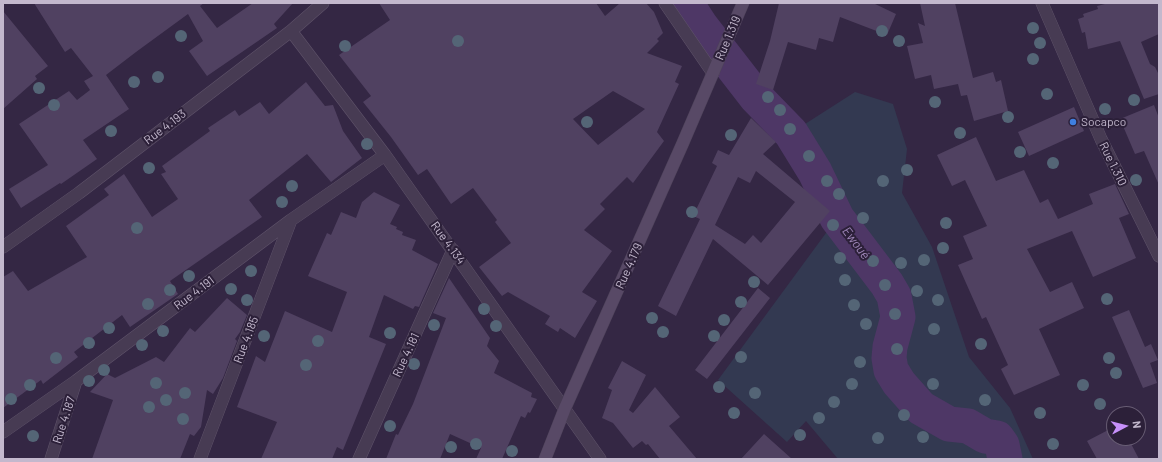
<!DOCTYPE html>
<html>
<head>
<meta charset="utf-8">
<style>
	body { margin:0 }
	#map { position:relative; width:1162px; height:462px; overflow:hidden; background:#342744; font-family:Barlow,sans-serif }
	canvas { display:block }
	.frame { position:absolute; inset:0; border:4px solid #c3b8cd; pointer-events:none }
	.north { position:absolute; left:1106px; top:406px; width:40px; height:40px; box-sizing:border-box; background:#2c2039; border:1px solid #685d74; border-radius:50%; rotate:83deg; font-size:11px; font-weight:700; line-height:16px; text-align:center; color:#c3b8cd }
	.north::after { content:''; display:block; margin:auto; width:14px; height:18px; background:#c790fa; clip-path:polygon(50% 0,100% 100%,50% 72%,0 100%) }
</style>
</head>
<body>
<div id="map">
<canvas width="1162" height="462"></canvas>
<div class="frame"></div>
<div class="north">N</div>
</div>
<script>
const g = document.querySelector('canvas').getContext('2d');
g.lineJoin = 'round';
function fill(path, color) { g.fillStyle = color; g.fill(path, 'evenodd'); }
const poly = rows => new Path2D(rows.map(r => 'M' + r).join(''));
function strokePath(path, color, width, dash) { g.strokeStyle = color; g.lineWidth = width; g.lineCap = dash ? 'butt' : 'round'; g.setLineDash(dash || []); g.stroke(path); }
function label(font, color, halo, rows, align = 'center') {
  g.font = font + ' Barlow,sans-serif'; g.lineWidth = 4; g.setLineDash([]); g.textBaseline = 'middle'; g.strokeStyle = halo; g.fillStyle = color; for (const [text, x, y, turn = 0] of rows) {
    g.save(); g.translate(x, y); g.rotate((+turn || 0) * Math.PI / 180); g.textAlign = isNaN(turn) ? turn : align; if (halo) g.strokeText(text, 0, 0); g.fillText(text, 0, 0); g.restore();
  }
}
const green = poly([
	[855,92,893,104,907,149,902,193,932,247,969,357,1010,408,1033,459,838,459,806,421,787,442,718,380,837,218,815,172,791,133]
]);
const river = poly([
	[686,3,701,26,756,97,791,133,815,172,837,218,887,284,894,296,898,317,890,347,889,358,891,370,899,383,921,408,949,424,968,426,985,436,997,438,1002,445,1005,459]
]);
const building = poly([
	[34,3,204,3,200,6,217,28,253,3,293,3,274,24,277,28,207,76,189,51,203,41,188,14,136,52,106,75,129,109,83,140,97,159,61,184,60,183,21,208,9,189,48,165,19,124,69,91,77,100,90,90,84,81,93,76,71,48,65,52],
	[379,3,596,3,605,16,620,3,646,3,654,12,663,33,657,39,659,41,647,53,682,66,675,82,679,84,657,132,664,141,633,183,627,177,600,204,605,209,584,230,612,251,582,292,597,301,575,338,560,328,558,332,545,324,550,316,508,292,502,296,479,267,511,243,495,222,497,220,473,188,451,204,427,169,418,175,391,137,363,102,371,96,339,55,390,20],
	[613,91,645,109,598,145,573,119],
	[779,3,873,3,896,14,887,35,840,17,833,42,819,38,816,50,788,42,773,90,756,84,770,41],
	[920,3,955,3,973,78,993,72,996,82,1001,80,1008,111,974,121,967,95,961,96,958,84,934,89,931,75,915,79,907,46,923,43,918,23,925,26],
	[1109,3,1159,3,1159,34,1141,42,1150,64,1155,67,1159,75,1159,94,1144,99,1120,41,1088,49,1085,32,1082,33,1078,19,1084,17,1083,14,1098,9,1097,6],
	[3,11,48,66,35,76,37,79,3,109],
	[306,82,325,106,333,105,343,131,362,158,331,182,307,154,249,200,262,217,170,281,178,294,130,327,122,315,74,352,78,357,43,384,41,380,3,408,3,277,13,271,28,291,87,257,66,226,109,195,104,189,124,174,152,217,178,199,161,174,166,172,162,166,210,131,208,128,235,110,239,116,260,102,269,114],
	[1154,105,1159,118,1159,185,1144,151,1135,154,1120,119],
	[1074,107,1084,131,1029,156,1018,132],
	[751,118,776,142,763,154,830,211,768,285,713,239,676,316,658,306,700,219,693,216,717,166,712,163,718,150,729,155],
	[756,171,795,202,761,243,753,235,745,244,715,225,738,177,750,183],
	[976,137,996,181,1024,170,1040,203,1048,199,1058,219,1093,204,1089,194,1115,184,1129,214,1119,218,1136,258,1093,277,1072,231,1027,249,1050,292,1072,282,1084,308,1039,329,1060,375,1014,395,1001,369,1008,365,986,317,982,319,958,265,973,259,963,236,987,226,965,180,952,186,937,155],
	[374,192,400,205,390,224,397,227,396,229,403,232,402,235,416,240,412,250,438,264,419,307,415,306,413,309,384,295,369,337,386,344,343,450,337,447,332,459,261,459,277,422,237,407,256,356,265,362,285,311,332,332,347,292,308,276,327,233,331,235,341,212,356,218,362,202],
	[449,278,490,338,487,346,499,361,494,373,532,393,531,397,537,399,530,413,528,412,525,418,521,416,502,459,476,459,481,448,450,434,440,459,386,459,396,434,398,435,413,404,446,318,433,313],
	[758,288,770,298,707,379,695,370],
	[227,298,247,315,240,332,235,339,237,341,223,378,213,394,207,390,201,427,194,436,190,434,180,459,92,459,113,400,90,392,107,374,115,378,156,357,164,362,190,328,195,332],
	[1129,310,1145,347,1151,344,1158,360,1150,363,1157,383,1143,388,1112,317],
	[622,361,646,375,629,410,633,413,655,387,680,417,669,426,697,459,660,459,648,444,646,445,642,441,633,448,613,423,602,418,612,390,608,388],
	[1114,427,1114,438,1128,438,1139,459,1097,459,1087,441],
	[764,434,792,459,741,459]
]);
const street = poly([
	[665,3,713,73],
	[1042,3,1101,139,1159,256],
	[291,31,385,155,600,459],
	[3,247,79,193,291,31,323,3],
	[3,432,76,381,291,220,385,155],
	[51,459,76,381],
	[200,459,291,220],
	[359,459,453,250]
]);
const secondary = poly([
	[545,459,565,408,682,145,743,3]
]);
const trees = [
	[1033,28],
	[882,31],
	[181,36],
	[458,41],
	[899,41],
	[1040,43],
	[345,46],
	[1033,59],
	[158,77],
	[134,82],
	[39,88],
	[1047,94],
	[768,97],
	[1134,100],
	[935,102],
	[54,105],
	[1105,109],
	[780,110],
	[1008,117],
	[587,122],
	[790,129],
	[111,131],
	[960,133],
	[731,135],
	[367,144],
	[1020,152],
	[809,156],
	[1053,163],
	[149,168],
	[907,170],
	[1136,180],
	[827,181],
	[883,181],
	[292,186],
	[839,194],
	[282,202],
	[692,212],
	[863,218],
	[946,223],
	[833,225],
	[137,228],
	[943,248],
	[840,258],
	[924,260],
	[873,261],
	[901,263],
	[251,271],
	[189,276],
	[845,280],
	[754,282],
	[885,285],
	[231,289],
	[170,290],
	[917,291],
	[1107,299],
	[247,300],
	[938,300],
	[741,302],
	[148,304],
	[854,305],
	[484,309],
	[895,314],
	[652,318],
	[724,320],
	[866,324],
	[434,325],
	[496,326],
	[109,328],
	[934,329],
	[163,331],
	[663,332],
	[390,333],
	[264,336],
	[714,336],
	[318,341],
	[89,343],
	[981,344],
	[142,345],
	[897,349],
	[741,357],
	[56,358],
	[1109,358],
	[860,362],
	[414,364],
	[306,365],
	[104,370],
	[1116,373],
	[89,381],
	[156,383],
	[852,384],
	[933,384],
	[30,385],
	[1083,385],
	[719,387],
	[185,393],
	[755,393],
	[11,399],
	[166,400],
	[985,400],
	[834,402],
	[1100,404],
	[149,407],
	[734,413],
	[1040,413],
	[904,415],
	[819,418],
	[183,419],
	[390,426],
	[800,435],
	[33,436],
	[923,437],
	[878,438],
	[476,444],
	[1053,444],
	[451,447],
	[512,451]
];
const markers = [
	[1073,122,4,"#3f7fe0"]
];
const streetNames = [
	["Rue 1.319",728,38,-67],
	["Rue 4.193",165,127,-37],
	["Rue 1.310",1113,164,64],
	["Rue 4.134",448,243,54],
	["Rue 4.179",629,266,-66],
	["Rue 4.191",194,293,-37],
	["Rue 4.185",246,340,-69],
	["Rue 4.181",406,355,-65],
	["Rue 4.187",64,420,-72]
];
const poiNames = [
	["Socapco",1081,122]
];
const waterNames = [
	["Ewoué",856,243,53]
];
fill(green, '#333951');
strokePath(river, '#4e3766', 35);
fill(building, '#504161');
strokePath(street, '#5f536a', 13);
strokePath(secondary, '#4d4259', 13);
strokePath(street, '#473b53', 12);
strokePath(secondary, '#584966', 12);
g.fillStyle = '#546576';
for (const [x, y] of trees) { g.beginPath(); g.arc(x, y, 6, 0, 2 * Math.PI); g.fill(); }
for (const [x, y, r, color] of markers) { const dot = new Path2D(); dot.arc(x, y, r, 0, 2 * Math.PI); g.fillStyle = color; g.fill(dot); strokePath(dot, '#2c2039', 1.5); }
label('12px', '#c3b8cd', '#2c2039', streetNames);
label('12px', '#c3b8cd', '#2c2039', poiNames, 'left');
label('italic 13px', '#9e86b8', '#2c2039', waterNames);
</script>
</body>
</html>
